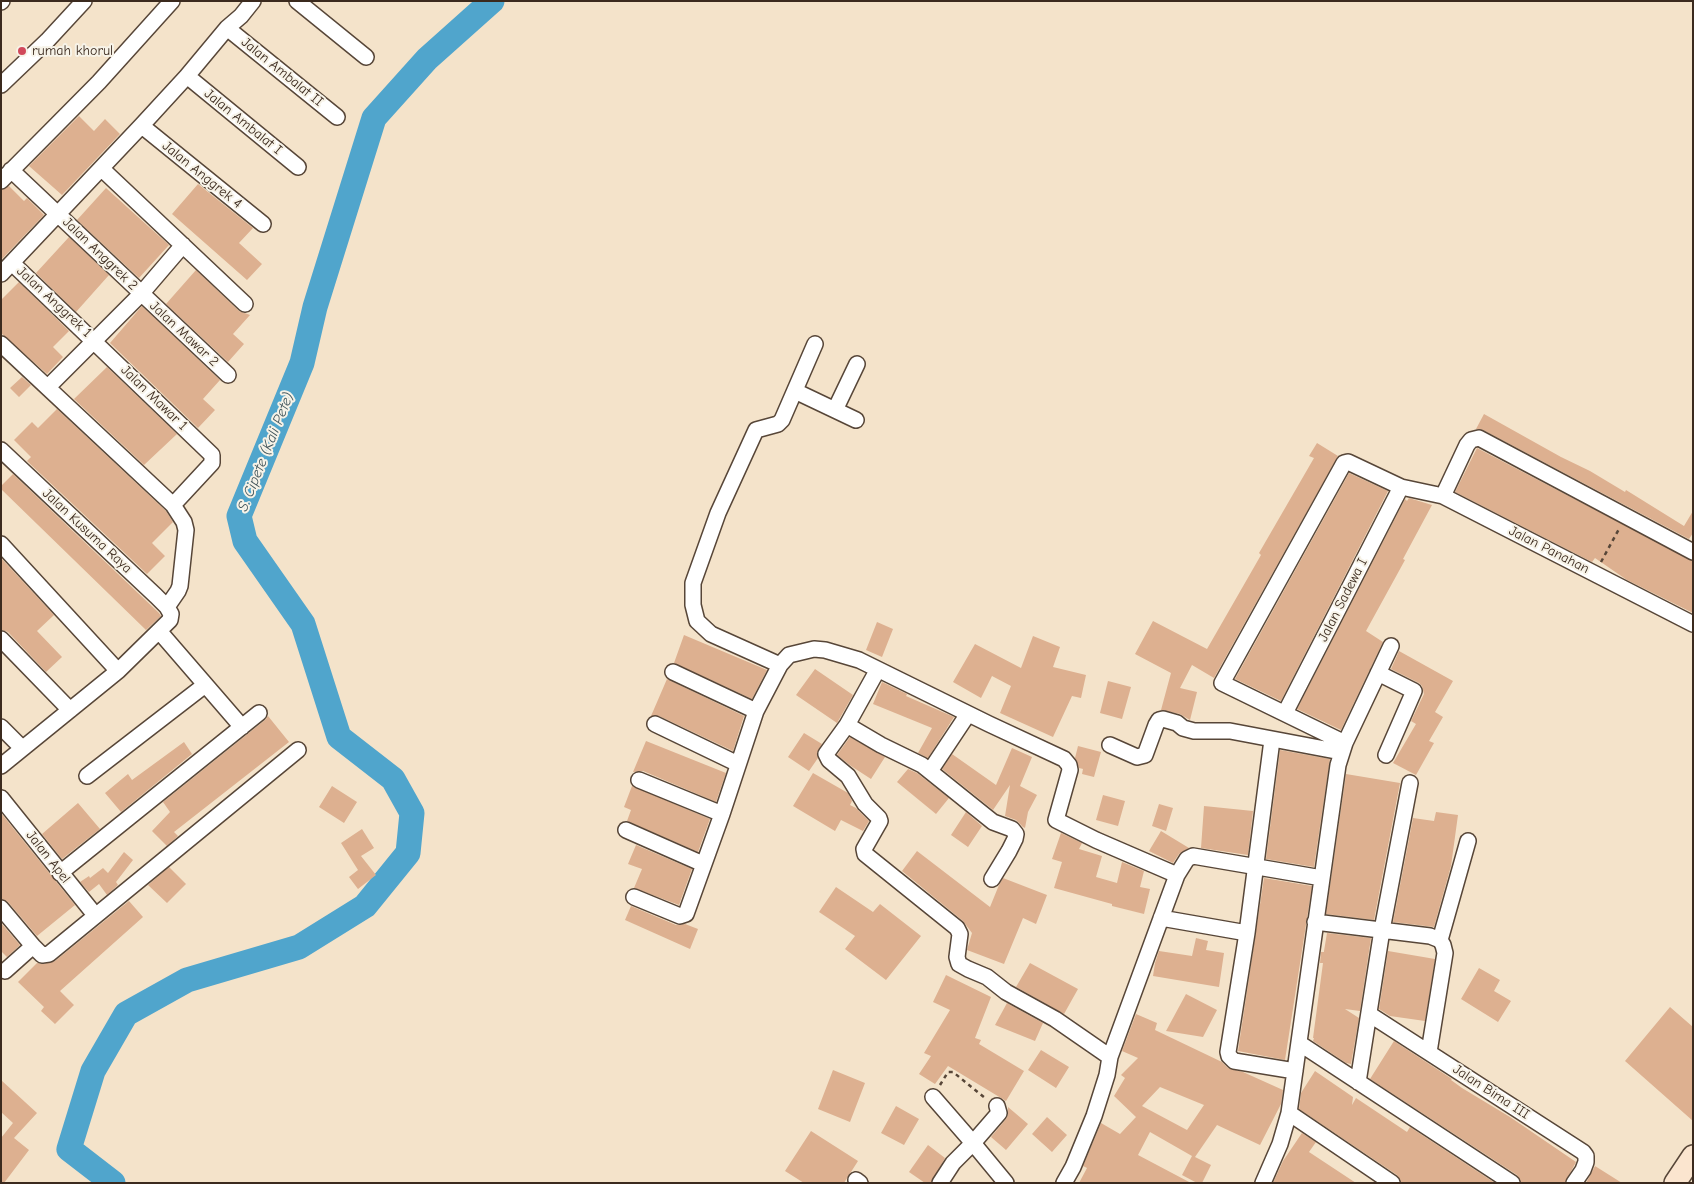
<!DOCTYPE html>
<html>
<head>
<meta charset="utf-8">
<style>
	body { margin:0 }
	#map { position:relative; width:1694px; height:1184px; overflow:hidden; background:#f4e3ca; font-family:"Comic Neue",sans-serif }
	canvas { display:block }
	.frame { position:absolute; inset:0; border:2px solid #3b2a1e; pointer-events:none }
</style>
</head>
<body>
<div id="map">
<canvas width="1694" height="1184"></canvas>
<div class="frame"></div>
</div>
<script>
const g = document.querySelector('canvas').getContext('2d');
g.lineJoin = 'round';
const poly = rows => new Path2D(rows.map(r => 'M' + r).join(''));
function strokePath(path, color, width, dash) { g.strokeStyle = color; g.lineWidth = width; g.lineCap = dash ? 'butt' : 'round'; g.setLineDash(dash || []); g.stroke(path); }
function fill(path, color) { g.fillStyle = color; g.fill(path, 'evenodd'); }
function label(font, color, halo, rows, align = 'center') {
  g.font = font + ' "Comic Neue",sans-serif'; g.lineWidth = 4; g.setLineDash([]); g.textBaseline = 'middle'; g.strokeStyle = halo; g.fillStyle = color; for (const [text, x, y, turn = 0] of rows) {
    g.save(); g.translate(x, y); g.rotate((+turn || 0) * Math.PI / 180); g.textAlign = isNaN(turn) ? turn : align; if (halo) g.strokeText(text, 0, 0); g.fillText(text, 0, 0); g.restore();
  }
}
const river = poly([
	[113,1183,69,1149,93,1071,126,1014,187,980,299,947,365,906,408,853,412,813,393,779,339,737,303,624,245,541,239,516,302,363,315,307,374,118,427,59,492,1]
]);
const building = poly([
	[79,116,94,131,105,119,120,134,62,195,29,166],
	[198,184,253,228,239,243,262,264,247,280,172,214],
	[9,186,24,201,27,198,44,215,1,260,1,190],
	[106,188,169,245,139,278,77,220],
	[69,237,109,275,76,312,36,273],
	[196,270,239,311,250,315,233,334,244,344,228,362,166,304],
	[19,282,69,331,53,347,63,357,47,374,1,333,1,300],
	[142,306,220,380,203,399,215,410,198,428,110,343],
	[107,367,177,434,144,465,74,399],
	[22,377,31,385,19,397,10,388],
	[57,409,166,511,173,522,152,543,165,556,147,574,27,461,31,457,14,440,32,422,38,428],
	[1484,414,1561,457,1590,471,1625,492,1626,490,1684,526,1693,511,1693,533,1689,539,1483,430,1476,429],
	[1317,443,1338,456,1214,678,1192,665,1180,688,1197,692,1190,720,1180,714,1161,710,1171,673,1135,654,1153,621,1207,649,1261,555,1259,553,1314,458,1309,456],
	[1477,448,1693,561,1693,613,1627,580,1595,558,1592,562,1455,492],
	[1349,473,1388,491,1281,701,1235,679],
	[13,474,159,613,161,616,146,630,1,489,1,486],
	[1409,498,1432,505,1403,559,1405,560,1366,631,1383,642,1341,730,1297,709,1405,499,1407,501],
	[1,558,54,615,37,631,62,657,46,672,8,632,1,630],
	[877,622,893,629,882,657,866,650],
	[684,635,767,670,752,699,674,663],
	[1033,636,1060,647,1053,667,1086,675,1081,698,1072,696,1053,737,1000,713,1011,686,992,676,981,698,953,682,975,644,1021,668],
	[1399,651,1453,681,1435,712,1443,717,1429,741,1434,743,1416,775,1393,763,1416,724,1411,721,1424,694,1422,686,1419,683,1391,669],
	[815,669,853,695,837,723,796,695],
	[667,679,744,716,733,751,659,716,651,716],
	[1108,681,1131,687,1122,719,1100,713],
	[882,682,907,694,906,696,954,717,928,758,918,753,932,728,873,704],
	[268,716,289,742,174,832,178,836,167,846,152,831,170,812,163,802,265,720],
	[804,733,822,744,817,753,818,758,809,771,788,757],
	[850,737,885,757,871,779,851,766,837,755],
	[646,741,726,773,716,802,643,771,633,772],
	[184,742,192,754,121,812,105,793,128,774,132,780],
	[1078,746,1101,752,1094,777,1082,774,1083,769,1079,768,1075,758],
	[1012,748,1032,757,1020,786,1037,795,1028,812,1025,828,1023,827,1016,820,1005,816,1010,785,993,810,942,769,952,754,996,785],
	[1280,750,1330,759,1314,867,1266,859],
	[908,769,917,773,949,798,936,814,897,782],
	[813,773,848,793,852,801,850,805,856,808,869,821,863,831,841,820,835,831,793,806],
	[1346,774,1400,783,1374,920,1326,914],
	[332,786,357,802,344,823,319,807],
	[632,786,710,819,698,852,627,821,631,810,624,807],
	[1103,795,1125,801,1118,826,1096,820],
	[78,803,100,829,62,859,42,834],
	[1159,804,1173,808,1166,831,1152,826],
	[1204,806,1253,811,1248,855,1201,848],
	[966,812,982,826,968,847,951,835],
	[1436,812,1458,815,1451,866,1434,927,1393,922,1413,818,1434,821],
	[1,813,75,905,37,936,8,902,1,899],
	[362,829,374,848,361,856,376,875,358,889,349,877,358,870,341,843],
	[1161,831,1189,848,1179,854,1173,863,1149,851],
	[1061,833,1082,843,1079,849,1102,856,1096,877,1117,883,1122,862,1144,871,1140,887,1150,889,1144,914,1112,906,1112,904,1054,888,1062,862,1052,859],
	[636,845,692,869,679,905,634,888,642,869,628,864],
	[917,851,990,907,999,885,1003,878,1047,895,1036,924,1023,918,1004,964,967,950,972,933,963,921,902,871],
	[124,852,133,860,116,882,118,885,107,895,99,884,89,892,80,882,89,876,90,878,103,868,108,873],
	[169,867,186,884,167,903,148,885],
	[1264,878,1312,886,1285,1060,1238,1051],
	[836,887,873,912,880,904,921,936,886,980,845,949,855,936,819,912],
	[129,901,143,917,60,991,74,1005,55,1024,41,1011,44,1007,18,982,37,963,43,964,55,961],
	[631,906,676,925,685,924,698,929,690,949,625,920],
	[1,923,20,945,7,957,1,951],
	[1327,933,1371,938,1360,1011,1345,1009,1359,1018,1351,1064,1346,1063,1313,1041,1314,1038,1313,1038,1323,963,1320,963,1321,952,1324,952,1324,951],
	[1196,938,1208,941,1206,950,1224,953,1219,987,1153,976,1155,963,1159,951,1192,956],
	[1388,951,1435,959,1425,1021,1390,1016,1379,1009],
	[1030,963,1078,989,1064,1014,1016,987],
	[1479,968,1500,980,1494,991,1511,1001,1498,1022,1461,999],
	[946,975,991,997,975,1038,981,1040,979,1044,1024,1071,1006,1101,948,1066,935,1084,919,1074,931,1056,924,1053,950,1010,933,1002],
	[1186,994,1217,1010,1203,1037,1166,1031],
	[1007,1003,1043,1023,1035,1041,995,1025],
	[1670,1007,1693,1027,1693,1121,1625,1061],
	[1136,1014,1157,1023,1155,1030,1222,1062,1228,1068,1243,1072,1283,1090,1281,1104,1260,1145,1217,1125,1195,1157,1211,1165,1202,1183,1197,1183,1182,1175,1192,1156,1150,1132,1138,1155,1191,1183,1079,1183,1087,1168,1083,1166,1101,1123,1120,1134,1136,1117,1114,1096,1125,1078,1121,1075,1138,1058,1122,1051],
	[1160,1087,1204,1105,1187,1130,1142,1106],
	[1394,1041,1452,1079,1451,1080,1462,1088,1510,1117,1576,1162,1565,1183,1521,1183,1517,1175,1370,1079],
	[1041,1050,1069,1067,1056,1088,1028,1070],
	[833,1070,865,1083,850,1122,818,1109],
	[1315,1071,1353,1097,1352,1105,1356,1098,1407,1132,1410,1127,1495,1183,1401,1183,1397,1175,1299,1109,1301,1093],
	[1,1080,37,1113,14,1138,29,1150,4,1183,1,1183,1,1138,13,1123,1,1112],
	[896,1106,919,1119,904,1145,881,1133],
	[1008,1107,1028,1124,1006,1150,991,1137,1006,1119,1008,1115],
	[1047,1117,1067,1135,1052,1152,1032,1134],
	[811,1131,858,1161,844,1183,804,1183,785,1171],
	[1302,1133,1316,1142,1309,1152,1356,1183,1273,1183,1283,1161],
	[928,1145,945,1158,931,1183,925,1183,909,1172],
	[1595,1166,1622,1183,1586,1183]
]);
const path = poly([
	[1601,562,1619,529],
	[940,1085,948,1072,953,1072,985,1098]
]);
const street = poly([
	[297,1,366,57],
	[1,2,2,1],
	[227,28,337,117],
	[187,76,298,167],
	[1,85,47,41,84,1],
	[142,126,263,224],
	[102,169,245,304],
	[11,170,228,375],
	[1,181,99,82,172,1],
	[12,263,212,455,212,463,173,505,184,522,186,530,180,586,178,591,167,607],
	[1,274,142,125,187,76,227,28,241,16,253,1],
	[1,344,173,505],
	[48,387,141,294,183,245],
	[795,391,856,420],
	[835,410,857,364],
	[1,450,156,596,167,607,171,614,170,620,118,671,1,766],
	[1443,496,1467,445,1471,440,1479,438,1693,552],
	[1,544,118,671],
	[159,631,242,727],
	[1,639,70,710],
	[780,665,711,634,697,621,693,605,693,583,718,513,756,430,778,424,782,420,815,344],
	[877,671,847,725,826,754,829,760,848,776,865,804,879,818,880,821,864,849,865,854,957,928,960,934,957,957,959,964,968,969,987,977,1006,992,1055,1019,1110,1057],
	[673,672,756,711],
	[1378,673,1414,691,1386,755],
	[1285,713,1401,487],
	[655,724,738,764],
	[847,725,881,745,922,765,993,822,1012,829,1016,834,1015,839,1009,851,992,879],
	[1,727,22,748],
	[1272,740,1247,933,1228,1052,1229,1056,1234,1061,1295,1071],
	[1345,743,1222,683,1344,463,1348,462,1401,487,1443,496,1693,624],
	[1110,745,1137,757,1145,755,1156,725,1159,720,1163,719,1177,723,1183,728,1194,731,1230,731,1341,752],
	[930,771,968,714],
	[87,776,205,685],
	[639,780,722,814],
	[1,798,95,915],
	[626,830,703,864],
	[60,873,259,713],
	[634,897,680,916,686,914,722,814,756,711,780,665,789,655,814,649,825,650,859,660,989,724,1064,759,1069,765,1070,770,1056,820,1096,840,1177,875],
	[1,908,33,946,42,955,49,954,298,750],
	[1161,918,1247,933],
	[1315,922,1430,936,1440,940,1443,945,1445,953,1429,1052],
	[1440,940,1468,841],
	[5,971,33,946],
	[1369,1014,1583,1152,1586,1156,1586,1162,1583,1170,1574,1183],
	[1299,1043,1512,1183],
	[1358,1082,1382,930,1410,783],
	[933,1097,973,1143,999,1113,997,1106],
	[1289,1113,1392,1183],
	[856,1180,860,1183],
	[940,1183,953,1163,973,1143,1006,1183],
	[1064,1183,1073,1167,1094,1116,1107,1075,1110,1057,1177,875,1187,859,1193,856,1322,878],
	[1263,1183,1280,1144,1289,1113,1338,765,1345,743,1391,646]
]);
const secondary = poly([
	[1675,1183,1693,1156]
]);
const markers = [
	[22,51,5,"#d1495b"]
];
const poiNames = [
	["rumah khorul",32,51]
];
const streetNames = [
	["Jalan Ambalat II",282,72,39],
	["Jalan Ambalat I",243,122,39],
	["Jalan Anggrek 4",202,175,39],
	["Jalan Anggrek 2",100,254,44],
	["Jalan Anggrek 1",54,302,43],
	["Jalan Mawar 2",184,334,43],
	["Jalan Mawar 1",154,398,44],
	["Jalan Kusuma Raya",87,531,43],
	["Jalan Panahan",1549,550,27],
	["Jalan Sadewa I",1343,600,-63],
	["Jalan Apel",48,857,52],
	["Jalan Bima III",1491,1092,33]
];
const waterNames = [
	["S. Cipete (Kali Pete)",266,452,-68]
];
strokePath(river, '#50a5cc', 25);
fill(building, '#ddb090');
strokePath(street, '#574638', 18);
strokePath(secondary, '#574638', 24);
strokePath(path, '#574638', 2.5, [4, 4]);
strokePath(street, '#fff', 15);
strokePath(secondary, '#fbe5cf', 21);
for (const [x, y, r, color] of markers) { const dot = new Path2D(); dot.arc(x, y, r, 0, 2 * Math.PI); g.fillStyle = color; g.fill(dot); strokePath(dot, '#f7f3e8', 2); }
label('14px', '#3b2a1e', '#f7f3e8', poiNames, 'left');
label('14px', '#3b2a1e', '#f7f3e8', streetNames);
label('italic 15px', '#42555b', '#f7f3e8', waterNames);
</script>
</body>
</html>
